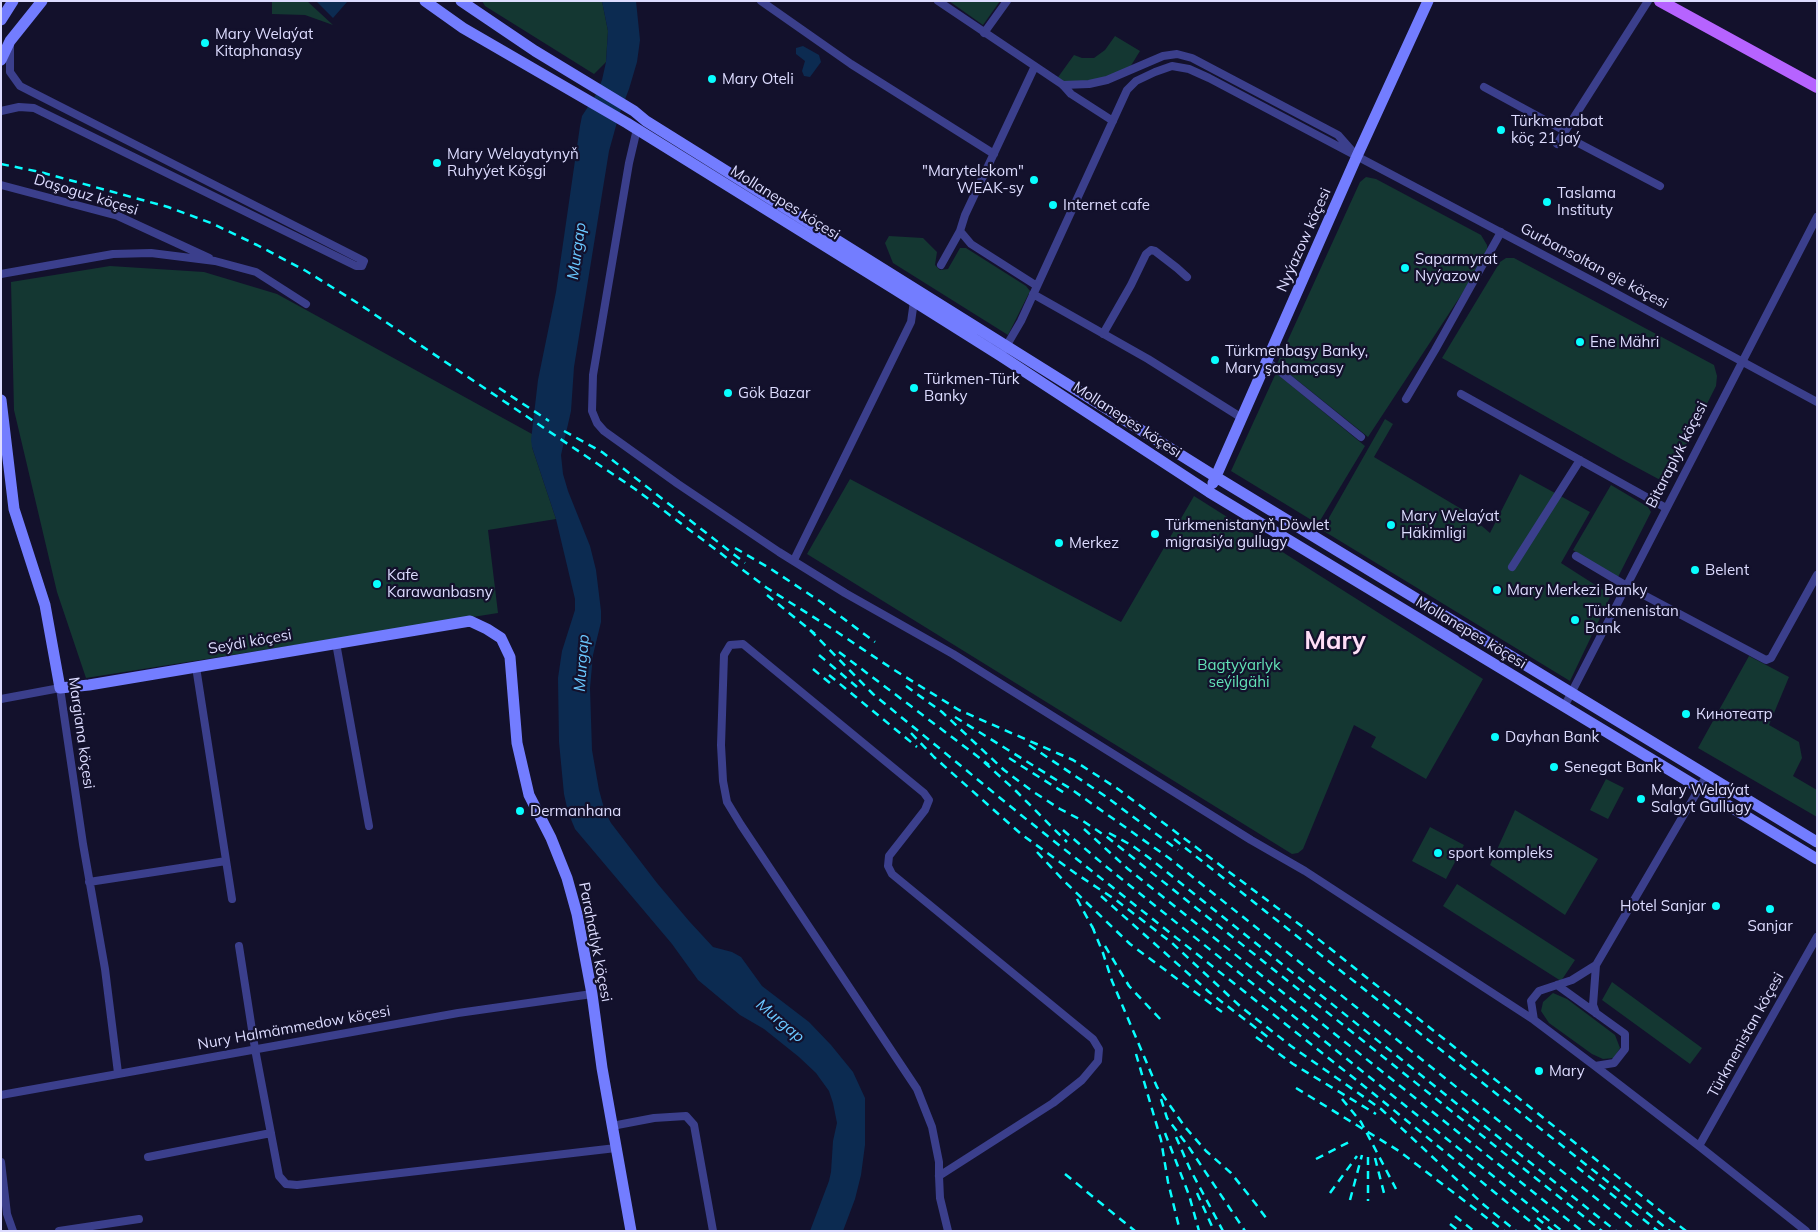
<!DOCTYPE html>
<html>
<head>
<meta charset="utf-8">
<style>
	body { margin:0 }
	#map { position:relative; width:1818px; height:1232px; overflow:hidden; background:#13112c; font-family:Mulish,sans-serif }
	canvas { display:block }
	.frame { position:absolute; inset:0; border:2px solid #dddcff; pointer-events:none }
</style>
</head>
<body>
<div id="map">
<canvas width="1818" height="1232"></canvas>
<div class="frame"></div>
</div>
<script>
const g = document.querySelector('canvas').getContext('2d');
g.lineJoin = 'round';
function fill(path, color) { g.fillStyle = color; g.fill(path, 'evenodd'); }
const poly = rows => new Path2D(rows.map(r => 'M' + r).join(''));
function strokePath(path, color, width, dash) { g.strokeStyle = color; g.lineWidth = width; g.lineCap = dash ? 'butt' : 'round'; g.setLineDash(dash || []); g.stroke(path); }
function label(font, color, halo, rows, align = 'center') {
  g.font = font + ' Mulish,sans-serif'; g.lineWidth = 4.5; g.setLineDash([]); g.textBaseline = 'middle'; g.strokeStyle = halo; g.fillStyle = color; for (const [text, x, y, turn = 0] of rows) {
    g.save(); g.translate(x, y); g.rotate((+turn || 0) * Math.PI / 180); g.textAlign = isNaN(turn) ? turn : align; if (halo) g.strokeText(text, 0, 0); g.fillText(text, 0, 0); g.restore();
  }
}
const green = poly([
	[272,1,307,1,333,25,305,15,272,14],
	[482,1,602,1,608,31,606,62,594,74,485,6],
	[949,1,1000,1,983,25],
	[1115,36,1140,51,1127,72,1107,80,1063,85,1056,80,1074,55,1082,58,1094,58,1105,50],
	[1366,177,1376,179,1481,235,1487,245,1488,254,1368,437,1277,364,1360,182],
	[889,236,923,238,937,252,935,265,940,270,948,269,960,248,966,248,1026,286,1030,291,1008,335,893,263,885,243],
	[1506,258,1514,258,1714,365,1717,376,1716,386,1669,479,1664,482,1623,460,1442,358,1500,262],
	[110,266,204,272,277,294,532,434,532,447,556,519,488,530,498,613,86,678,57,592,14,410,11,282],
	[1276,373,1365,446,1318,524,1231,471],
	[1385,419,1393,424,1374,457,1463,510,1490,533,1520,474,1590,512,1561,563,1611,595,1570,681,1322,530],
	[850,479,1121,622,1194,496,1483,679,1426,779,1371,747,1376,737,1354,725,1303,849,1298,853,1292,854,807,554],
	[1611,485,1648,507,1651,512,1618,577,1613,576,1573,550],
	[1749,656,1789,677,1769,725,1799,742,1802,758,1793,776,1817,790,1817,817,1698,748],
	[1606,779,1624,788,1608,819,1590,810],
	[1515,810,1598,859,1565,915,1490,865],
	[1430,827,1464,845,1446,879,1412,861],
	[1457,884,1575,960,1561,981,1443,906],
	[1612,982,1702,1048,1690,1064,1602,1000],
	[1553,993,1567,999,1615,1035,1620,1048,1614,1058,1603,1059,1592,1054,1549,1023,1541,1011,1543,1002]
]);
const water = poly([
	[316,1,347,1,347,2,333,18],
	[602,1,636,1,640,40,637,62,629,89,619,115,609,151,574,367,571,411,561,455,563,474,568,491,590,546,596,570,601,611,601,622,593,655,590,688,592,750,599,790,605,812,611,823,657,883,689,921,713,947,732,952,741,957,762,986,809,1022,831,1045,853,1072,865,1098,865,1145,861,1175,855,1199,843,1231,810,1231,829,1181,831,1172,833,1141,837,1123,833,1103,829,1091,816,1073,799,1057,764,1029,740,1015,698,980,672,944,575,829,568,812,564,794,559,742,558,678,562,651,575,610,575,599,556,519,532,447,531,440,538,380,556,292,580,126,582,116,595,96,602,80,606,62,608,31],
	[803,46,819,55,821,62,810,77,804,76,802,71,805,61,796,54,796,48]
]);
const street = poly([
	[761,1,851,64,994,154],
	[938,1,1063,85,1071,94,1113,121],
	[984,33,1007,1],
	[1035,66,965,215,960,231,971,244,1037,286],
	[1063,85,1089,84,1107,80,1163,56,1177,54,1192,58,1338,135,1353,152],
	[1484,87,1565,131],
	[1,111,19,107,34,108,356,266,362,266,364,261,20,86,10,72,10,43],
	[637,129,629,163,593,375,592,411,597,423,604,431,678,484,779,552,845,593,953,654,1251,840,1305,871,1534,1020],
	[1563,135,1660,186],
	[1557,144,1648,1],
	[1,185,118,216,209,258],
	[941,265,960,231],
	[1,274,113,254,151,253,215,261,256,272,306,304],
	[1033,294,1148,359,1242,418],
	[1103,334,1131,285,1146,254,1151,250,1155,251,1177,268,1187,277],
	[1004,350,1021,321,1127,90,1136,81,1155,72,1172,66,1189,69,1209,78,1606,288,1817,402],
	[1267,361,1361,437],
	[1461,394,1666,508],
	[1406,399,1435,350,1501,232],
	[1576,556,1625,585,1766,660,1771,658,1817,575],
	[794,560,911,322,914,301],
	[1512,567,1580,460],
	[336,643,369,826],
	[196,667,232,899],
	[1,699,60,688,83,844,105,969,118,1073],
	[1564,707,1817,217],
	[89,882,226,861],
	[239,946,255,1049,279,1176,286,1184,297,1185,616,1148],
	[1596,965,1707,775],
	[1557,985,1625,1034,1625,1049,1614,1063,1595,1066,1534,1020,1531,1001,1539,991,1557,985],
	[1557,985,1572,980,1596,965,1593,1005,1596,1013],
	[1595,1066,1699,1146,1806,1231],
	[1,1095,458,1013,592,994],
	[612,1126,654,1118,686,1116,694,1125,713,1231],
	[1699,1146,1817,937],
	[148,1157,271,1133],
	[1,1162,7,1214,13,1231],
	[939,1176,1053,1103,1082,1080,1098,1061,1099,1049,1093,1039,892,874,888,866,889,856,925,810,929,800,924,793,743,644,730,645,724,655,721,745,723,781,727,802,741,825,917,1089,932,1127,939,1162,939,1176,940,1198,948,1231],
	[59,1231,139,1219]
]);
const secondary = poly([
	[425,1,463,28,627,123,896,290,1001,356,1209,492,1817,859],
	[461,1,535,51,634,111,646,121,1216,477,1817,842],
	[1,20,13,1],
	[1,60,10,41,42,1],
	[1,400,14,509,45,605,60,688,89,685,470,621,487,629,501,638,510,657,517,743,529,795,551,838,567,878,577,914,592,994,602,1068,631,1231],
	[1213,483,1357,156,1428,1]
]);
const primary = poly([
	[1660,1,1817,87]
]);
const rail = poly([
	[1,164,40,172,168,207,211,223,257,245,306,271,356,302,635,489,767,588,831,628,891,668,959,710,1073,760,1118,789,1303,927,1686,1231],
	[499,388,549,421],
	[564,431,602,452,745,563],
	[735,548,771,569,821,602,875,642],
	[767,595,815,634],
	[810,630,873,694,1021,815,1374,1094,1542,1231],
	[839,652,989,765],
	[819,655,857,687],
	[813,669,831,684],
	[829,675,917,747],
	[906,686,942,712,1004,770,1032,791,1060,809,1083,821,1107,837,1602,1231],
	[955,717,1071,789,1169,858,1637,1231],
	[911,733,934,757,1021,834,1075,873,1116,900,1172,943,1241,1007,1291,1046,1381,1109,1484,1205,1516,1231],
	[1029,745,1105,796,1178,850],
	[1009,758,1066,794],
	[984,762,1016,791,1067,842],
	[1084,829,1128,869,1582,1231],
	[1063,830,1103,864,1562,1231],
	[1109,833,1133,846,1148,857,1616,1231],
	[1174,839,1670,1231],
	[1037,852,1064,881,1130,944,1222,1012],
	[1101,896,1209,992,1269,1038],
	[1077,899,1095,932],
	[1092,926,1103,953,1112,981,1157,1087,1185,1127,1206,1151,1231,1173,1255,1203,1269,1222],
	[1105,946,1129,986,1162,1021],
	[1256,1037,1293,1064,1376,1114],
	[1136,1054,1161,1140,1168,1182,1180,1231],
	[1296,1088,1399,1151,1504,1231],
	[1161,1099,1167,1118,1188,1146,1245,1231],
	[1342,1099,1361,1122,1396,1189],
	[1165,1133,1189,1195,1199,1231],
	[1176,1137,1190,1169,1223,1231],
	[1368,1157,1368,1201],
	[1375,1158,1385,1197],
	[1316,1159,1351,1141],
	[1577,1167,1658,1231],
	[1065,1174,1135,1231],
	[1197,1193,1214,1231],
	[1330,1193,1357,1156],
	[1350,1200,1362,1155],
	[1455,1216,1474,1231],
	[1537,1218,1553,1231],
	[1450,1224,1459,1231]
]);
const markers = [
	[205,43,5,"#08feff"],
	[712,79,5,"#08feff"],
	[1501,130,5,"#08feff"],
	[437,163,5,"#08feff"],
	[1034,180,5,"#08feff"],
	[1547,202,5,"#08feff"],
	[1053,205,5,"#08feff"],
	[1405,268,5,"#08feff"],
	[1580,342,5,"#08feff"],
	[1215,360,5,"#08feff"],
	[914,388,5,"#08feff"],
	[728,393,5,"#08feff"],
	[1391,525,5,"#08feff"],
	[1155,534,5,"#08feff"],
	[1059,543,5,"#08feff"],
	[1695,570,5,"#08feff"],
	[377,584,5,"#08feff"],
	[1497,590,5,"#08feff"],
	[1575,620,5,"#08feff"],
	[1686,714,5,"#08feff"],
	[1495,737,5,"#08feff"],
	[1554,767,5,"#08feff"],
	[1641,799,5,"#08feff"],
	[520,811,5,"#08feff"],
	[1438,853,5,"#08feff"],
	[1716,906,5,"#08feff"],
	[1770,909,5,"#08feff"],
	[1539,1071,5,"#08feff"]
];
const poiNames = [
	["Mary Welaýat",215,34],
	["Kitaphanasy",215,51],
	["Mary Oteli",722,79],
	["Türkmenabat",1511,121],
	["köç 21 jaý",1511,138],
	["Mary Welayatynyň",447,154],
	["Ruhyýet Köşgi",447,171],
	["\"Marytelekom\"",1024,171,"right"],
	["WEAK-sy",1024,188,"right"],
	["Taslama",1557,193],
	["Instituty",1557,210],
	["Internet cafe",1063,205],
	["Saparmyrat",1415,259],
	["Nyýazow",1415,276],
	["Ene Mähri",1590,342],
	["Türkmenbaşy Banky,",1225,351],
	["Mary şahamçasy",1225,368],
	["Türkmen-Türk",924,379],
	["Banky",924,396],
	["Gök Bazar",738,393],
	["Mary Welaýat",1401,516],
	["Häkimligi",1401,533],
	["Türkmenistanyň Döwlet",1165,525],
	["migrasiýa gullugy",1165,542],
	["Merkez",1069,543],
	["Belent",1705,570],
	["Kafe",387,575],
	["Karawanbasny",387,592],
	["Mary Merkezi Banky",1507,590],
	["Türkmenistan",1585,611],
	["Bank",1585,628],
	["Кинотеатр",1696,714],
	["Dayhan Bank",1505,737],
	["Senegat Bank",1564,767],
	["Mary Welaýat",1651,790],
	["Salgyt Gullugy",1651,807],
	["Dermanhana",530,811],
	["sport kompleks",1448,853],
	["Hotel Sanjar",1706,906,"right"],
	["Sanjar",1770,926,"center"],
	["Mary",1549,1071]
];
const streetNames = [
	["Daşoguz köçesi",86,195,17],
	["Mollanepes köçesi",785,203,32],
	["Nyýazow köçesi",1304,240,-66],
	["Gurbansoltan eje köçesi",1594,266,28],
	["Mollanepes köçesi",1127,420,33],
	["Bitaraplyk köçesi",1677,455,-63],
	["Mollanepes köçesi",1471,633,31],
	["Seýdi köçesi",250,642,-10],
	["Margiana köçesi",81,733,82],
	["Parahatlyk köçesi",595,942,79],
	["Nury Halmämmedow köçesi",294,1028,-10],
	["Türkmenistan köçesi",1746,1035,-61]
];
const parkNames = [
	["Bagtyýarlyk",1239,665],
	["seýilgähi",1239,682]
];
const waterNames = [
	["Murgap",577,251,-82],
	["Murgap",582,663,-86],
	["Murgap",780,1021,40]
];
const townNames = [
	["Mary",1335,641]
];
fill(green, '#143732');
fill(water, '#0c2b51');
strokePath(street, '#3b3f8c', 8);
strokePath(secondary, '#737dff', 11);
strokePath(primary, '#b663ff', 12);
strokePath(rail, '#08feff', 2.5, [8, 6]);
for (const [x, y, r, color] of markers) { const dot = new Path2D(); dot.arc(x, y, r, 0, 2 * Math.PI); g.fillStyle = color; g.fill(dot); strokePath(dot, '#13112c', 2); }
label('15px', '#dddcff', '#13112c', poiNames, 'left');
label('15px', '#dddcff', '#13112c', streetNames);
label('15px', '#63e4b8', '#13112c', parkNames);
label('italic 16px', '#6ac8ff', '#13112c', waterNames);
label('bold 25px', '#ffdef6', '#13112c', townNames);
</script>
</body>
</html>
